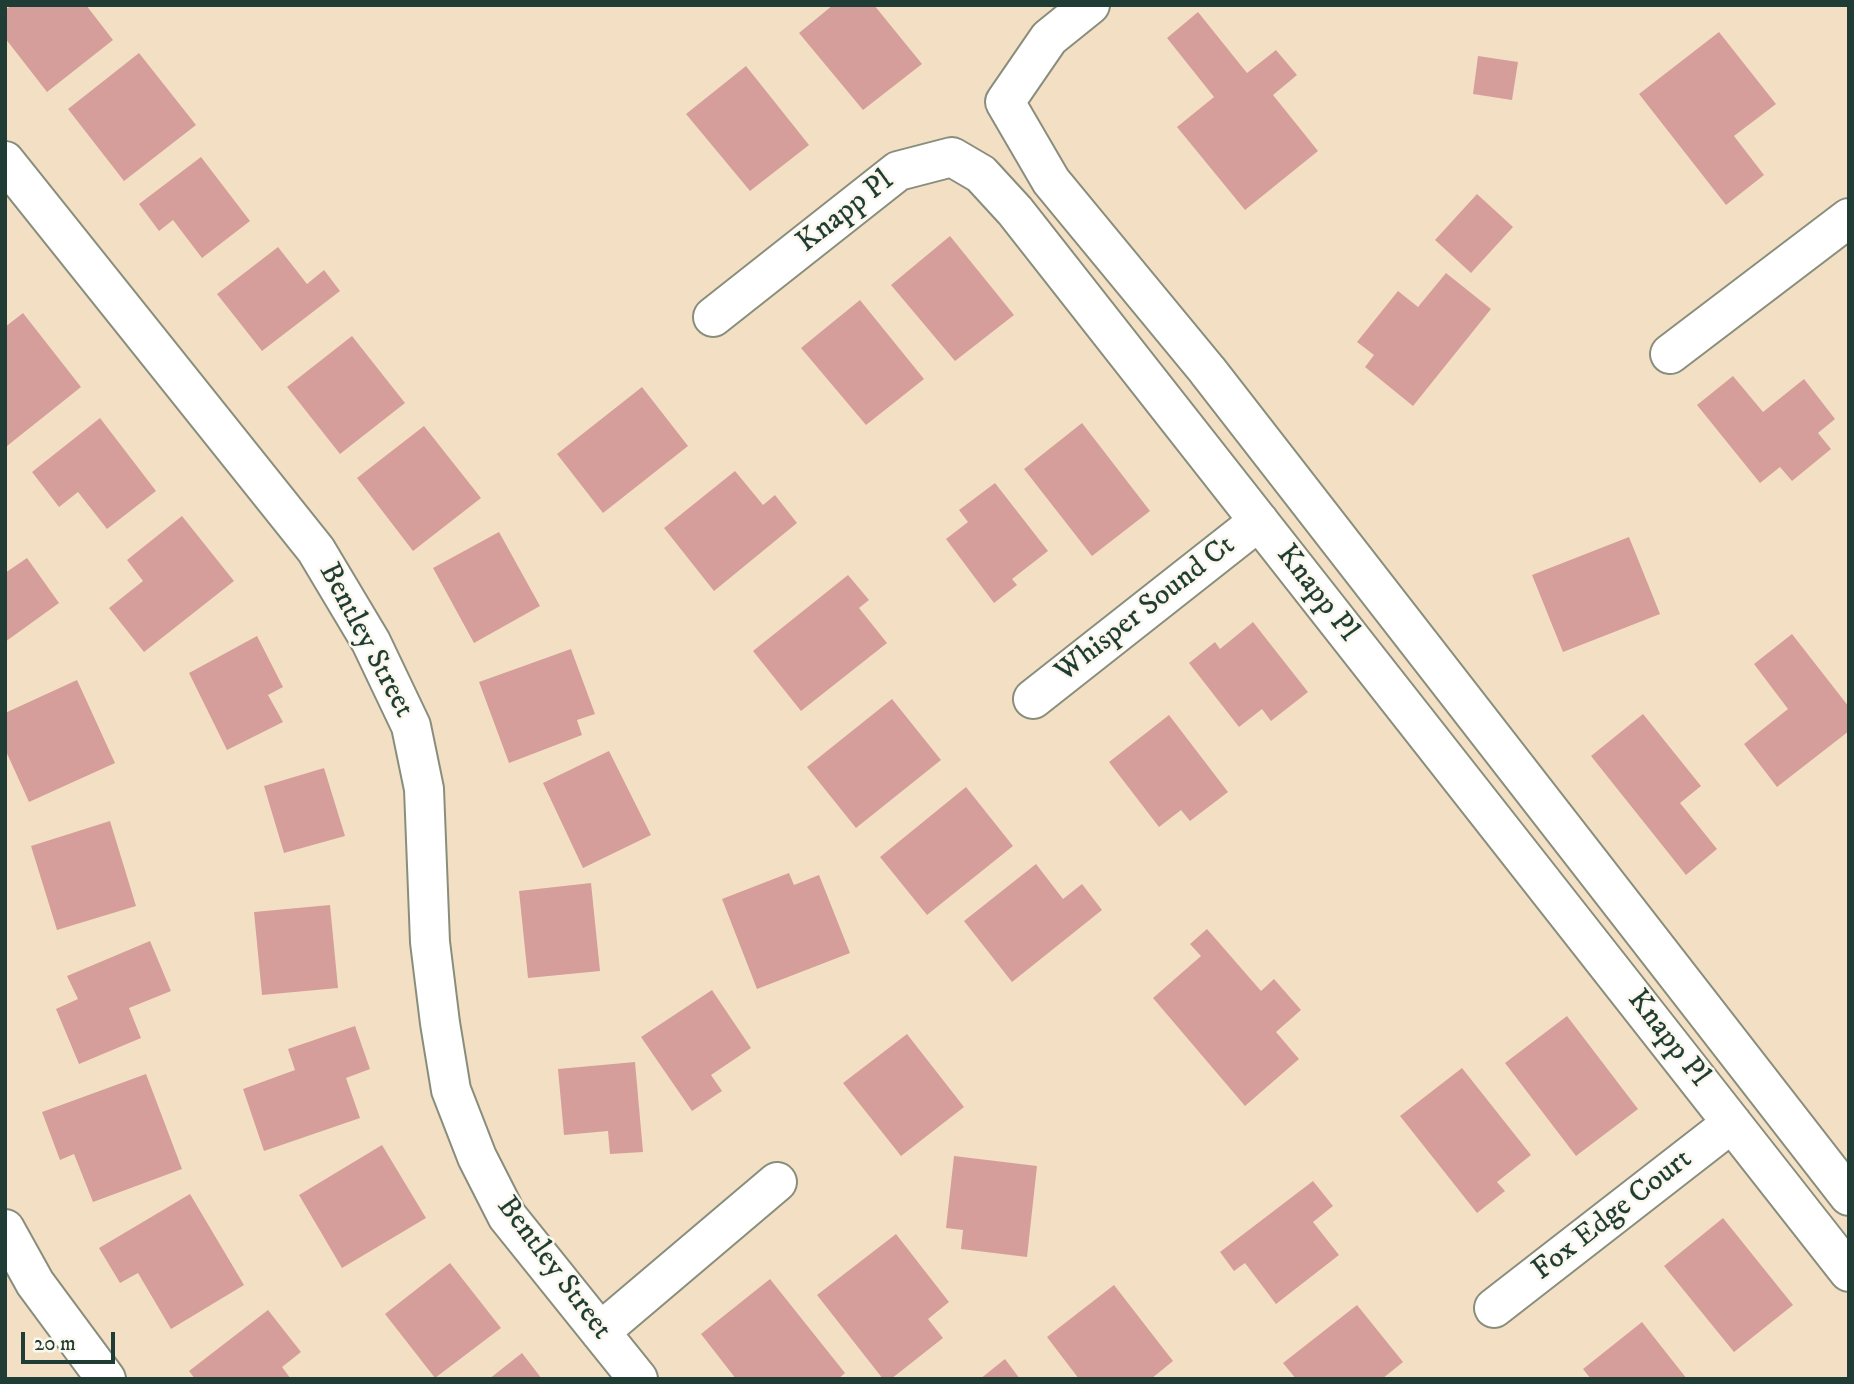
<!DOCTYPE html>
<html>
<head>
<meta charset="utf-8">
<style>
	body { margin:0 }
	#map { position:relative; width:1854px; height:1384px; overflow:hidden; background:#f3e0c4; font-family:"IM FELL DW Pica",serif }
	canvas { display:block }
	.frame { position:absolute; inset:0; border:7px solid #1f3d34; pointer-events:none }
	.scale { position:absolute; left:21px; top:1332px; width:94px; height:32px; box-sizing:border-box; border:4px solid #1f3d34; border-top:0; padding-left:9px; font-size:21px; line-height:24px; white-space:nowrap; color:#1f3d34; -webkit-text-stroke:5px #fbf7ec; paint-order:stroke }
</style>
</head>
<body>
<div id="map">
<canvas width="1854" height="1384"></canvas>
<div class="frame"></div>
<div class="scale">20 m</div>
</div>
<script>
const g = document.querySelector('canvas').getContext('2d');
g.lineJoin = 'round';
function fill(path, color) { g.fillStyle = color; g.fill(path, 'evenodd'); }
const poly = rows => new Path2D(rows.map(r => 'M' + r).join(''));
function strokePath(path, color, width, dash) { g.strokeStyle = color; g.lineWidth = width; g.lineCap = dash ? 'butt' : 'round'; g.setLineDash(dash || []); g.stroke(path); }
function label(font, color, halo, rows, align = 'center') {
  g.font = font + ' "IM FELL DW Pica",serif'; g.lineWidth = 5; g.setLineDash([]); g.textBaseline = 'middle'; g.strokeStyle = halo; g.fillStyle = color; for (const [text, x, y, turn = 0] of rows) {
    g.save(); g.translate(x, y); g.rotate((+turn || 0) * Math.PI / 180); g.textAlign = isNaN(turn) ? turn : align; if (halo) g.strokeText(text, 0, 0); g.fillText(text, 0, 0); g.restore();
  }
}
const building = poly([
	[12,5,86,5,113,40,47,92,5,38,5,10],
	[833,5,874,5,922,64,863,110,799,33],
	[1198,12,1247,73,1276,50,1297,75,1273,95,1318,151,1245,210,1177,127,1214,97,1167,38],
	[1719,32,1776,104,1734,136,1764,175,1726,205,1639,94],
	[139,53,196,125,124,181,68,109],
	[1478,56,1518,62,1512,100,1473,94],
	[746,66,809,145,750,191,686,114],
	[201,157,250,221,202,258,173,220,159,231,139,204],
	[1477,194,1513,227,1471,273,1435,240],
	[950,236,1014,315,955,361,891,285],
	[278,247,307,284,324,270,340,291,262,351,217,294],
	[1446,273,1491,309,1413,406,1365,367,1374,355,1357,342,1398,291,1418,307],
	[860,300,924,379,866,425,801,348],
	[23,313,81,387,7,446,5,327],
	[352,336,405,403,340,454,287,387],
	[1733,376,1763,412,1804,379,1835,419,1818,433,1831,449,1792,481,1780,467,1760,483,1697,405],
	[642,387,688,446,603,513,557,454],
	[100,418,156,491,107,529,78,492,59,507,32,472],
	[1082,423,1150,511,1092,556,1024,469],
	[424,426,481,498,413,551,357,478],
	[735,471,763,505,775,495,797,523,714,591,664,528],
	[995,483,1048,551,1012,579,1017,585,994,603,946,539,968,522,959,510],
	[182,516,234,581,144,652,109,608,143,581,127,560],
	[499,532,540,606,474,643,433,568],
	[1629,537,1660,614,1563,652,1532,575],
	[27,558,59,603,5,642,5,573],
	[848,575,869,600,859,608,887,643,801,711,753,651],
	[1253,622,1308,692,1271,721,1262,709,1239,727,1189,663,1215,642,1220,649],
	[1792,634,1849,707,1849,731,1777,787,1744,744,1788,709,1754,664],
	[257,636,283,687,268,695,283,722,227,750,189,673],
	[571,649,595,714,577,720,582,735,509,763,479,682],
	[77,680,115,763,29,802,5,749,5,713],
	[892,699,941,760,856,828,807,767],
	[1643,714,1701,786,1680,803,1717,849,1686,875,1591,756],
	[1169,715,1228,792,1190,821,1181,810,1159,827,1109,762],
	[609,751,651,835,583,868,543,783],
	[324,768,345,836,284,853,264,786],
	[966,787,1013,846,927,915,880,857],
	[110,821,136,906,57,930,31,846],
	[1036,864,1063,899,1082,884,1102,910,1012,982,964,921],
	[789,873,794,885,819,875,850,953,757,989,722,899],
	[591,883,600,971,528,978,519,891],
	[330,905,338,988,262,995,254,912],
	[1207,929,1261,991,1274,979,1301,1010,1276,1032,1299,1059,1245,1106,1153,998,1201,956,1190,944],
	[150,941,171,991,129,1008,141,1038,79,1064,56,1009,78,999,67,976],
	[712,990,751,1048,711,1075,722,1091,692,1111,641,1037],
	[1567,1016,1638,1109,1576,1156,1505,1063],
	[355,1026,370,1069,346,1078,360,1118,264,1151,243,1089,295,1070,288,1049],
	[907,1034,964,1107,901,1156,843,1083],
	[635,1062,643,1152,610,1154,608,1131,564,1135,558,1069],
	[1462,1068,1531,1155,1497,1182,1505,1191,1477,1213,1400,1116],
	[146,1074,182,1169,93,1202,74,1154,60,1160,42,1112],
	[382,1145,426,1218,342,1268,299,1195],
	[954,1156,1037,1166,1027,1257,961,1249,963,1230,946,1228],
	[1313,1181,1333,1206,1313,1222,1339,1255,1276,1304,1245,1263,1234,1271,1220,1252],
	[190,1194,244,1285,171,1329,138,1273,120,1283,99,1248],
	[1723,1218,1793,1305,1734,1352,1664,1266],
	[896,1234,949,1302,928,1319,943,1338,891,1379,883,1379,817,1295],
	[450,1263,501,1328,435,1378,385,1314],
	[770,1279,845,1373,838,1379,736,1379,701,1334],
	[1114,1285,1173,1361,1151,1379,1079,1379,1047,1337],
	[1357,1305,1403,1362,1382,1379,1296,1379,1283,1363],
	[268,1310,301,1352,282,1367,291,1379,195,1379,189,1371],
	[1642,1322,1687,1379,1591,1379,1583,1369],
	[522,1353,542,1379,489,1379],
	[1005,1359,1020,1379,980,1379]
]);
const minor = poly([
	[1090,5,1049,38,1005,102,1051,181,1207,370,1849,1196],
	[5,161,316,550,371,642,411,726,424,789,430,942,440,1023,451,1090,477,1157,507,1216,638,1379],
	[713,317,898,171,952,157,981,174,1015,211,1849,1272],
	[1670,354,1849,218],
	[1033,699,1259,521],
	[5,1229,35,1283,106,1379],
	[1494,1308,1732,1123],
	[600,1332,777,1182]
]);
const streetNames = [
	["Knapp Pl",846,213,-38],
	["Knapp Pl",1316,594,52],
	["Whisper Sound Ct",1146,610,-38],
	["Bentley Street",365,641,62],
	["Knapp Pl",1667,1039,52],
	["Fox Edge Court",1613,1216,-38],
	["Bentley Street",553,1269,53]
];
fill(building, '#d69e9a');
strokePath(minor, '#898e7c', 42);
strokePath(minor, '#fff', 38);
label('30px', '#1f3d34', '#fbf7ec', streetNames);
</script>
</body>
</html>
